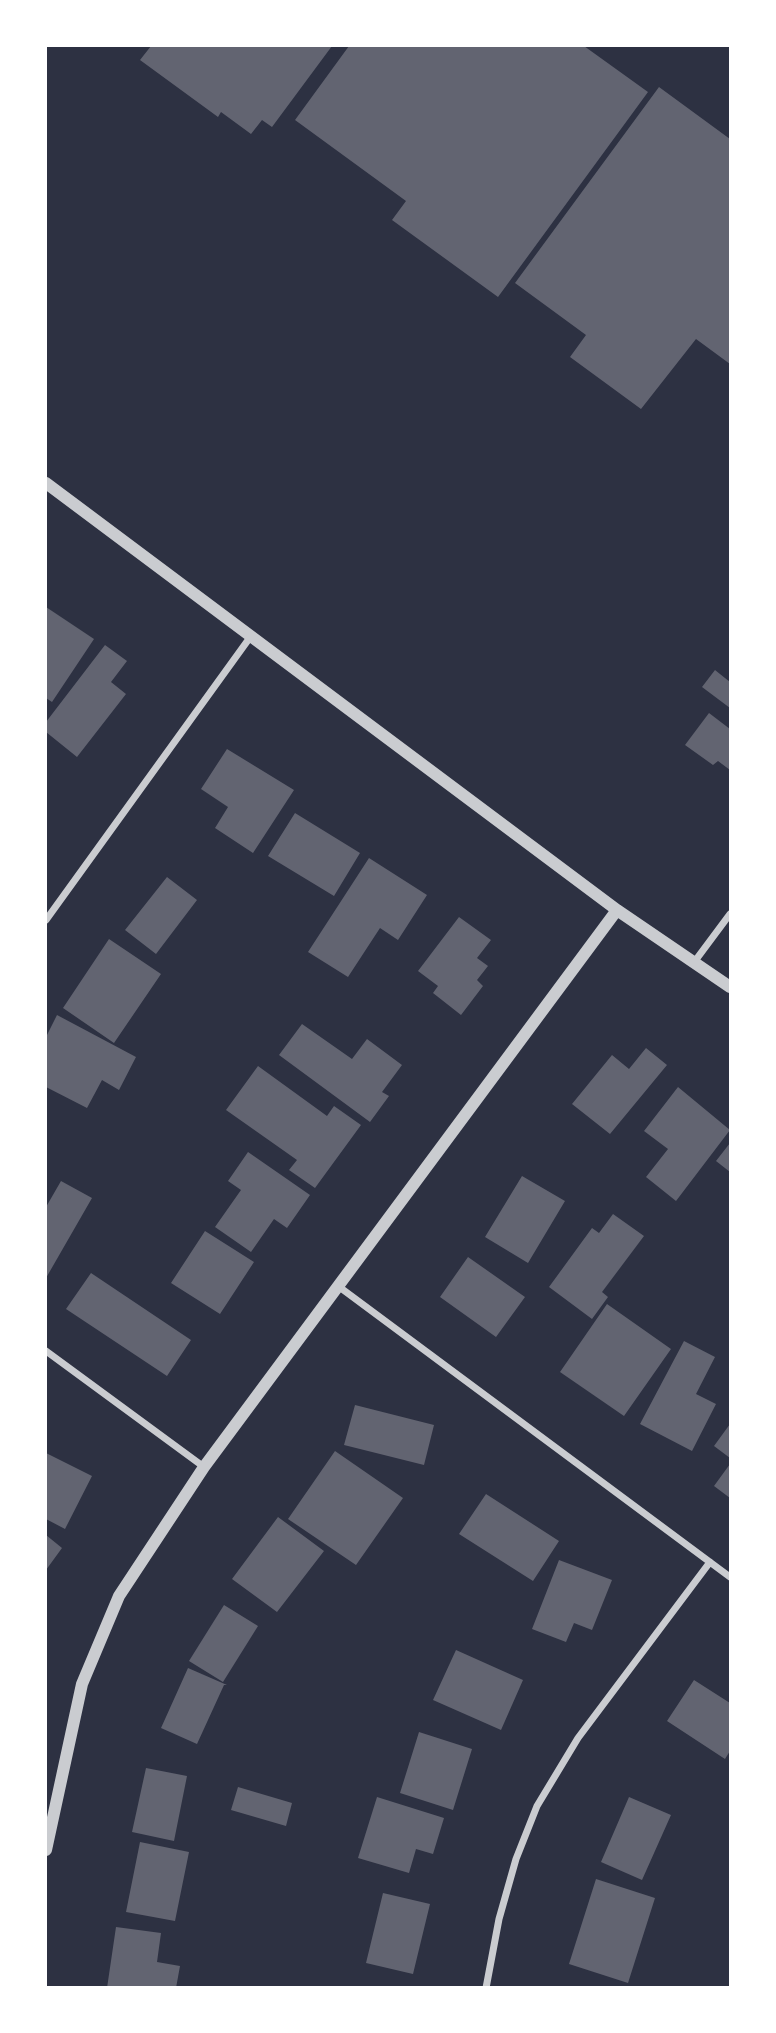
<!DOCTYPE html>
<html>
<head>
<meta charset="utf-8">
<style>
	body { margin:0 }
	#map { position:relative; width:776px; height:2033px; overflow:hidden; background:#2d3142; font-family:"DejaVu Sans",sans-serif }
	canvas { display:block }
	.frame { position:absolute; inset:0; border:47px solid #fff; pointer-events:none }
</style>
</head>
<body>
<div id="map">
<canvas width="776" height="2033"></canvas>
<div class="frame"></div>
</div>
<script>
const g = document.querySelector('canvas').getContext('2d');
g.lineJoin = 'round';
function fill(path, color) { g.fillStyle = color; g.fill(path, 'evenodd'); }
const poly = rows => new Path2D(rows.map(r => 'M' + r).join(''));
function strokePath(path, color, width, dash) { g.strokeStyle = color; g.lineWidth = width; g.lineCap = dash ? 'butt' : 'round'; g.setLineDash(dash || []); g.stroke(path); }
const building = poly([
	[151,46,332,46,272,127,262,120,251,134,221,112,218,117,140,60],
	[349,46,584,46,648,92,498,297,392,220,406,201,295,120],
	[659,87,730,139,730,364,696,339,641,409,570,357,586,335,515,283],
	[46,607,94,639,52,702,46,698],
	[105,645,127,661,111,682,126,694,77,757,46,732,46,722],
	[715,670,730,682,730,708,702,687],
	[709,713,730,729,730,770,718,761,713,765,685,745],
	[227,749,294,790,253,853,215,828,228,807,201,789],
	[295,813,360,853,334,896,268,856],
	[369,858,427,895,398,940,380,928,348,977,308,952],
	[167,877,197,900,156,954,125,930],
	[459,917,491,940,477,958,488,966,477,980,483,986,461,1015,433,993,438,986,418,971],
	[109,939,161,974,114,1043,63,1008],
	[57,1015,136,1057,119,1090,102,1080,87,1108,46,1087,46,1037],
	[302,1024,352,1059,367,1039,402,1065,382,1092,389,1096,370,1122,279,1055],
	[646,1048,667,1065,610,1134,572,1104,612,1055,629,1069],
	[258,1066,327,1116,334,1106,361,1125,315,1188,289,1170,297,1160,226,1110],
	[678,1087,730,1130,676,1201,646,1177,668,1149,644,1131],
	[730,1143,730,1172,716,1161],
	[248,1152,310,1195,287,1228,274,1219,251,1252,215,1227,241,1190,228,1181],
	[522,1176,565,1201,528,1263,485,1237],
	[61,1181,92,1198,46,1278,46,1207],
	[613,1214,644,1236,602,1292,608,1297,592,1319,549,1287,592,1228,599,1233],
	[205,1231,254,1262,220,1314,171,1283],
	[468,1257,525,1297,496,1337,440,1297],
	[91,1273,191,1340,167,1376,66,1309],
	[607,1304,671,1349,624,1416,560,1372],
	[684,1341,715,1357,696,1394,716,1404,692,1451,640,1424],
	[355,1405,434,1425,424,1465,344,1445],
	[730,1424,730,1458,714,1446],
	[335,1451,403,1498,356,1565,288,1519],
	[46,1453,92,1476,65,1529,46,1519],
	[730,1464,730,1498,714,1486],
	[486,1494,559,1541,533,1581,459,1534],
	[278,1517,324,1551,277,1612,232,1579],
	[46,1535,62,1548,46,1570],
	[559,1560,612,1580,592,1630,574,1623,566,1642,532,1629],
	[224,1605,258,1626,223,1682,189,1661],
	[456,1650,523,1680,501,1730,433,1700],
	[188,1668,227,1685,224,1685,197,1744,161,1728],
	[694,1680,730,1703,730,1751,725,1759,667,1721],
	[419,1732,472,1749,453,1810,400,1793],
	[146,1768,187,1776,174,1841,132,1832],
	[238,1787,292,1803,286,1826,231,1810],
	[377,1797,444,1818,433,1854,416,1849,409,1873,358,1858],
	[629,1797,671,1815,642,1880,601,1862],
	[140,1842,189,1852,175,1921,126,1912],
	[596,1879,655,1898,628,1983,569,1964],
	[383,1893,430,1904,413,1974,366,1963],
	[116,1927,161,1933,157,1962,180,1966,176,1988,107,1988]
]);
const minor = poly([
	[46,920,251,636],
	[695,961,730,914],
	[338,1286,730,1577],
	[46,1351,204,1467],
	[486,1988,499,1919,516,1859,537,1806,578,1738,710,1562]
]);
const tertiary = poly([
	[46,483,617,910,730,987],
	[46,1850,82,1684,119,1596,204,1467,617,910]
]);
fill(building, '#626471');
strokePath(minor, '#caccd0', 7);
strokePath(tertiary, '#caccd0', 12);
</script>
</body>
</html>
